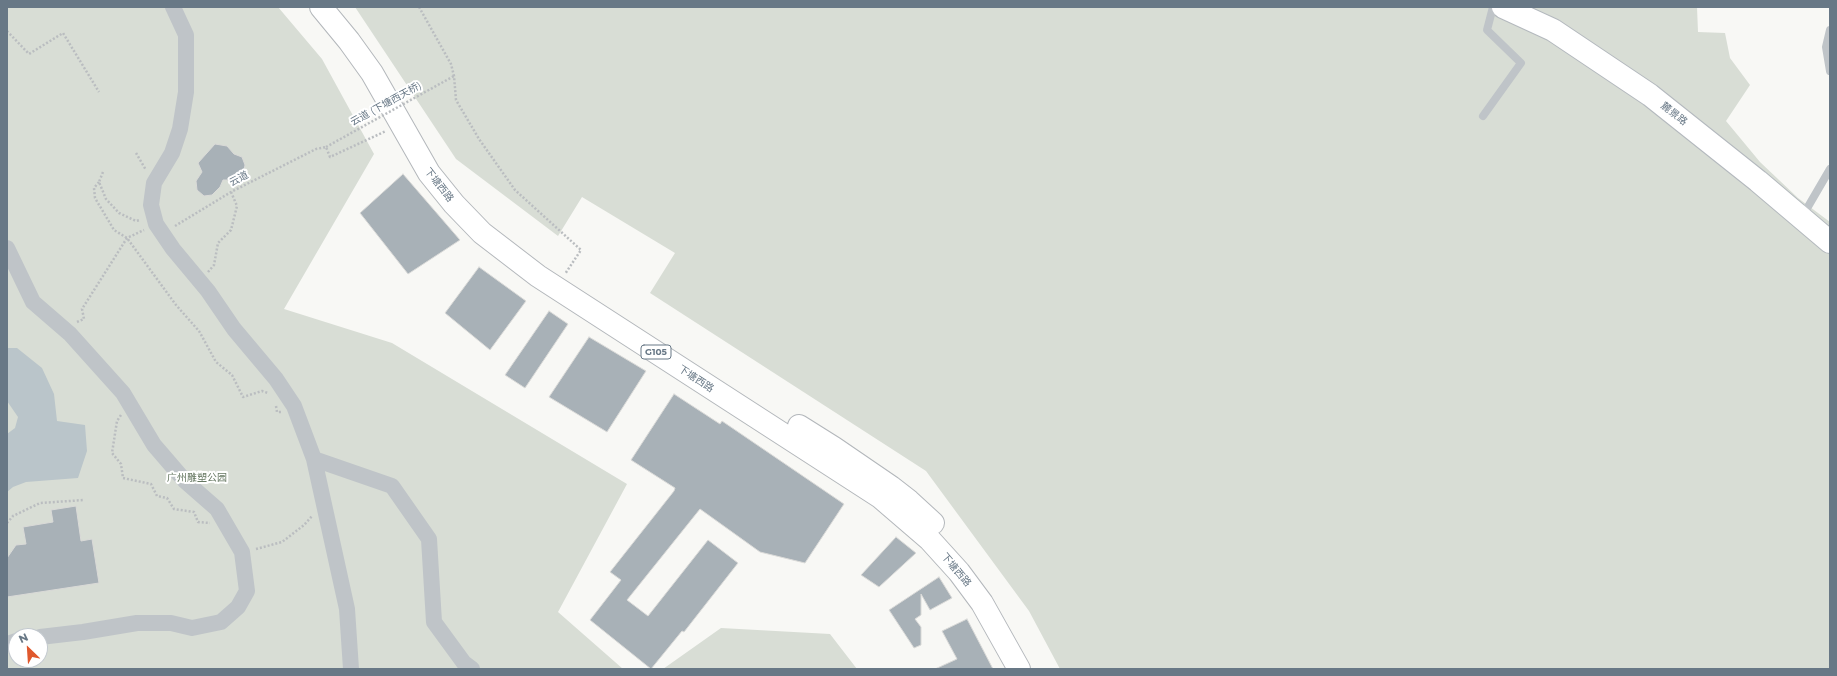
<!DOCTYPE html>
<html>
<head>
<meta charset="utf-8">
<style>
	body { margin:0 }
	#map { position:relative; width:1837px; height:676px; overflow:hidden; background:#f8f8f5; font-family:Montserrat,sans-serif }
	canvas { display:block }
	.frame { position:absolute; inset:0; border:8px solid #687886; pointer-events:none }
	.north { position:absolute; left:8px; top:628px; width:40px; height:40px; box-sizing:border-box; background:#fff; border:1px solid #c3c9cf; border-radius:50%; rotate:335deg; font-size:11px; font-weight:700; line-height:16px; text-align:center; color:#687886 }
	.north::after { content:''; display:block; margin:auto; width:14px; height:18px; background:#e0582d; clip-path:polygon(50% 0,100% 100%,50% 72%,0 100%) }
</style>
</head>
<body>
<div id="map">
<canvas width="1837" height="676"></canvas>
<div class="frame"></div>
<div class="north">N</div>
</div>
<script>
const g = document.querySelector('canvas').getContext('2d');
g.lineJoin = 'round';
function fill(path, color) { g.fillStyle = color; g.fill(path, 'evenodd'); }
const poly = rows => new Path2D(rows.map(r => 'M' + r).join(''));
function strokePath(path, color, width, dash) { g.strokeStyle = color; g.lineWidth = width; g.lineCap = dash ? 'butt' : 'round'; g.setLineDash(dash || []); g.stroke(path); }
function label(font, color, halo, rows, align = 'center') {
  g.font = font + ' Montserrat,"Noto Sans SC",sans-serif'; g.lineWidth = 4; g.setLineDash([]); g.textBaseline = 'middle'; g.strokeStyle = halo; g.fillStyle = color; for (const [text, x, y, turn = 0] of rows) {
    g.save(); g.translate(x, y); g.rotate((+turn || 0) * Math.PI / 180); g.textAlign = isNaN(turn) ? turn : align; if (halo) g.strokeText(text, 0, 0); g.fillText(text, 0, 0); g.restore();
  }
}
const green = poly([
	[7,7,278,7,322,59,374,154,284,309,392,343,627,484,558,612,623,669,7,669],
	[16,636,40,636,40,660,16,660],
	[355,7,1697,7,1698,32,1725,33,1730,58,1750,85,1726,121,1760,162,1798,198,1830,222,1830,669,1060,669,1029,611,926,471,650,293,675,253,582,197,558,236,456,159],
	[721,628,830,634,857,669,663,669]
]);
const water = poly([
	[7,348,17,348,42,368,54,394,57,421,85,425,87,451,78,478,26,482,13,487,7,492,7,434,15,428,18,417,7,401]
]);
const building = poly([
	[215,144,227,146,234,154,242,157,245,165,243,175,236,180,223,180,220,187,212,195,204,196,197,190,196,181,202,172,198,163,215,144],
	[403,174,460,240,408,274,360,213,403,174],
	[479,267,526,301,490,350,445,313,479,267],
	[549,311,568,324,525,388,505,375,549,311],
	[589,337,646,371,607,432,549,397,589,337],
	[674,394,720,424,722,421,844,504,805,563,760,552,700,509,627,600,648,616,708,540,738,563,684,632,682,631,651,669,590,620,621,580,610,572,674,491,675,488,631,460,674,394],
	[76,506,81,541,92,539,99,583,7,597,7,558,16,545,26,544,23,527,53,522,51,510,76,506],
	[896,537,916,553,879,587,861,575,896,537],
	[939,577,952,598,930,610,921,594,921,615,915,619,921,627,921,645,914,648,889,610,939,577],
	[967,619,993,669,935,669,957,659,942,631,967,619]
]);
const path = poly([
	[419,7,451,64,454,76,456,100,479,139,515,190,581,250,565,274],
	[7,31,29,54,63,33,99,92],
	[136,153,146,170],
	[103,172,99,182,106,199,119,213,136,221,140,220],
	[99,182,94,188,95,198,114,230,127,238,176,305,199,331,216,362,232,375,243,397,262,391,268,393],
	[175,226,231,192,316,149,326,147,330,157,386,131],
	[208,272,214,265,218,243,231,230,237,206,231,192],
	[77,322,84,319,82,309,127,238,144,230],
	[276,406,277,412,282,412],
	[121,415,117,421,112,453,121,464,123,478,151,484,157,496,167,498,174,509,194,512,198,522,210,523],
	[7,523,13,516,40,503,84,500],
	[256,549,282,542,304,525,312,516]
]);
const lane = poly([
	[1830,30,1826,47,1830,71],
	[1483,116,1521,63,1487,30,1493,7],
	[1802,217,1830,169]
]);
const street = poly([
	[173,7,186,35,186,92,180,129,172,153,154,183,151,205,156,224,173,249,208,291,234,329,276,379,294,406,314,459,347,609,351,669],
	[7,248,33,302,70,334,123,393,154,445,185,481,217,509,242,552,247,591,238,607,221,622,192,628,171,623,137,623,83,632,40,637],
	[314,459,392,486,429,539,434,622,464,663,472,669],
	[7,644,16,641]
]);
const secondary = poly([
	[1503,7,1553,30,1650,95,1758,181,1830,242]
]);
const highway = poly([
	[321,7,349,41,372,73,429,173,454,204,482,233,538,276,880,497,930,540,959,572,982,603,1019,669],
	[799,426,834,448,891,487,909,501,933,523]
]);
const pathBridge = poly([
	[326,147,454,76]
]);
const shields = [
	[656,352,30]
];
const shieldNames = [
	["G105",656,352]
];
const streetNames = [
	["云道 (下塘西天桥)",386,104,-29],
	["麓景路",1674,114,38],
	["云道",239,179,-27],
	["下塘西路",439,185,52],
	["下塘西路",696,379,33],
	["下塘西路",956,570,50]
];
const parkNames = [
	["广州雕塑公园",197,478]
];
fill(green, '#d8ddd5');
fill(water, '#bac5ca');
fill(building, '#a8b1b7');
strokePath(building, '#dadad8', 1);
strokePath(secondary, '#b4b9be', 24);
strokePath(highway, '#b3b7bb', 24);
strokePath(path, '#babdc0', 2.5, [2, 2]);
strokePath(lane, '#bfc4c8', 8);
strokePath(street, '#bfc4c8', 16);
strokePath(secondary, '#fff', 22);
strokePath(highway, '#fff', 22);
strokePath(pathBridge, '#babdc0', 2.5, [2, 2]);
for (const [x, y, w] of shields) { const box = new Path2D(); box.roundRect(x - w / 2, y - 7, w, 14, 3); g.fillStyle = '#fff'; g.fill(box); strokePath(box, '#687886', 1); }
label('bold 9px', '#687886', null, shieldNames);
label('10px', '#687886', '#fff', streetNames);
label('10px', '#667862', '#fff', parkNames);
</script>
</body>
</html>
